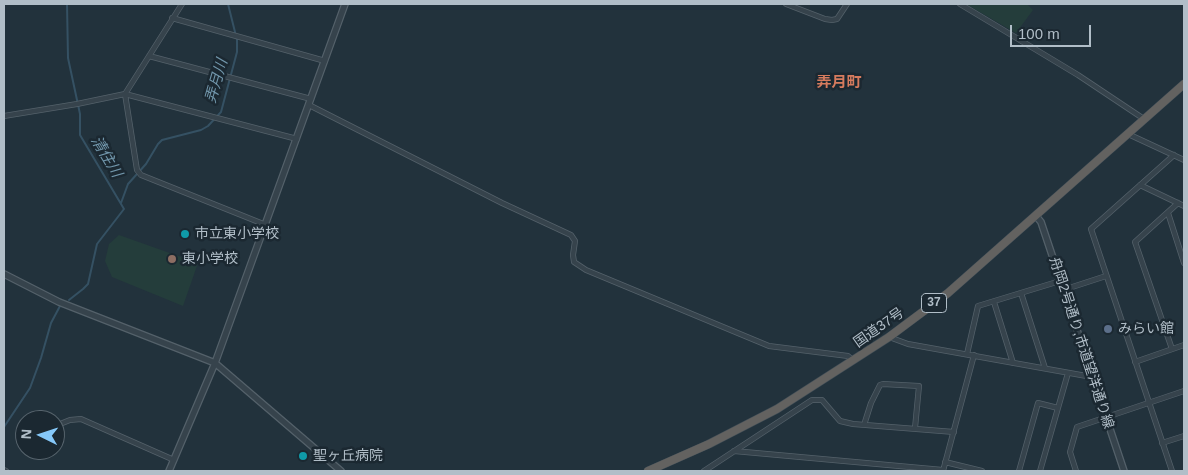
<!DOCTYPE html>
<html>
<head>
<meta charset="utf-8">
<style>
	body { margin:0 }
	#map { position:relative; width:1188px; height:475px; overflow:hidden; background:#22323c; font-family:Helvetica,sans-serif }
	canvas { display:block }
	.frame { position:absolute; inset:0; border:5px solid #b1bec8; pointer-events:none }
	.north { position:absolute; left:15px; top:410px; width:50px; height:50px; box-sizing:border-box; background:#1b2831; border:1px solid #57646d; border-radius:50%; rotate:274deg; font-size:14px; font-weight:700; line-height:20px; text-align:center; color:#b1bec8 }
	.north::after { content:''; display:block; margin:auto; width:18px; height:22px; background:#85c8f9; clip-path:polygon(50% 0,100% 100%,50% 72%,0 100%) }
	.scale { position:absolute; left:1010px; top:25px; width:81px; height:22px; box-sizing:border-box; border:2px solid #b1bec8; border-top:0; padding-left:6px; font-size:15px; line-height:18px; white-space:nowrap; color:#b1bec8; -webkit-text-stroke:4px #1b2831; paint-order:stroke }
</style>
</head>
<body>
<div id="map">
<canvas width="1188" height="475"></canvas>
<div class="frame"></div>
<div class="north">N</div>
<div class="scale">100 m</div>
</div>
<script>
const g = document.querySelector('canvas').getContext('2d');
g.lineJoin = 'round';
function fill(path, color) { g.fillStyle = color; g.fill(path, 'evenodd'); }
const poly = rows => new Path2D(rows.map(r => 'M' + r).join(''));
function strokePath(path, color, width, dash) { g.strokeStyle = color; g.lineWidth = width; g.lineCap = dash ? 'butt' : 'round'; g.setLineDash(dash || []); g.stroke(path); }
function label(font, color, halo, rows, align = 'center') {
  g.font = font + ' Helvetica,"Noto Sans JP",sans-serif'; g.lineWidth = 5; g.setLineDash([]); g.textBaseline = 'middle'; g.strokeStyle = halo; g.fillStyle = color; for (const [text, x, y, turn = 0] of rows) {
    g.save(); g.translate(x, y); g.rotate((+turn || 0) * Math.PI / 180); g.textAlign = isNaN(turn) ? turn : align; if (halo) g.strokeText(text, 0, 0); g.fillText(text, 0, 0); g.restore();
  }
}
const green = poly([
	[966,4,1027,4,1033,10,1016,33],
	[119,235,198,263,183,306,112,277,105,261,109,244]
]);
const stream = poly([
	[67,4,68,58,80,114,80,135,124,209,97,244,88,284,83,289,69,300],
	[121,203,128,184,146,164,158,144,162,140,201,130,208,126,221,112,237,52,237,40,228,4],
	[4,427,30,388,41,358,51,323,60,306]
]);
const minor = poly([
	[182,4,125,94,137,170,141,175,266,225],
	[786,4,825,19,832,20,837,19,847,4],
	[960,4,1078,75,1144,119],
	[172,18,325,61],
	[149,56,311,99],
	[309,105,502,203,571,235,575,241,573,255,574,262,586,270,769,346,848,356,853,360],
	[4,116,77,104,125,94,297,139],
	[1128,134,1184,160],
	[1140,185,1184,206],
	[1168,213,1184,263],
	[1063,290,1106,276],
	[1021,293,1045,368],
	[994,302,1013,363],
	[889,337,908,344,1092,377],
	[1172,349,1135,242,1178,203],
	[967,354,978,306,1060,281],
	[1135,362,1184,345],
	[864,425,871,403,880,385,883,384,919,386,915,428],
	[55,426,70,420,81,419,174,460],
	[1162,443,1184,436],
	[734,451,943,470],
	[945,462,982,471],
	[4,470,6,471],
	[704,471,812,400,822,400,840,421,853,424,954,432],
	[943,471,974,355],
	[1019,471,1038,403,1058,408],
	[1040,471,1068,373],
	[1076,471,1070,452,1077,427,1184,391],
	[1172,471,1091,229,1174,155]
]);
const tertiary = poly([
	[1036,216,1041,222,1124,471],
	[4,274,59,302,215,363,341,471],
	[169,471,215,363,345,4]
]);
const trunk = poly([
	[648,471,709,444,777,409,889,337,948,293,1184,84]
]);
const markers = [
	[185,234,5,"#0f9aa8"],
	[172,259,5,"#8d6e63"],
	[1108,329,5,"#5c6f8a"],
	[303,456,5,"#0f9aa8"]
];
const shields = [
	[934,303,25]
];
const shieldNames = [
	["37",934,303]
];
const poiNames = [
	["市立東小学校",195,234],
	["東小学校",182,259],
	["みらい館",1118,329],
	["聖ヶ丘病院",313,456]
];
const streetNames = [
	["国道37号",879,328,-35],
	["舟岡2号通り,市道望洋通り線",1081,343,72]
];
const waterNames = [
	["弄月川",217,81,-74],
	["清住川",106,157,59]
];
const neighbourhoodNames = [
	["弄月町",839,83]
];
fill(green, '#243d3b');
strokePath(stream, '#355163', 2);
strokePath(minor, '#54616a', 6);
strokePath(tertiary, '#54616a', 8);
strokePath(trunk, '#414e57', 9);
strokePath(minor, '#36434c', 4.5);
strokePath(tertiary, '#36434c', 5.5);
strokePath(trunk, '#636260', 8);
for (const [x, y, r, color] of markers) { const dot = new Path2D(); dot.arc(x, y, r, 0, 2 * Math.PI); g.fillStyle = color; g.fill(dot); strokePath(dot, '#1b2831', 2); }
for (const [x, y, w] of shields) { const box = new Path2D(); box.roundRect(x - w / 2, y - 9.5, w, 19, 4); g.fillStyle = '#1b2831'; g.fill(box); strokePath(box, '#b1bec8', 1); }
label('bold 12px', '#b1bec8', null, shieldNames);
label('14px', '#b1bec8', '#1b2831', poiNames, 'left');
label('14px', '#b1bec8', '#1b2831', streetNames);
label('italic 15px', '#7196ab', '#1b2831', waterNames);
label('bold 15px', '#d67b5e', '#1b2831', neighbourhoodNames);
</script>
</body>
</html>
